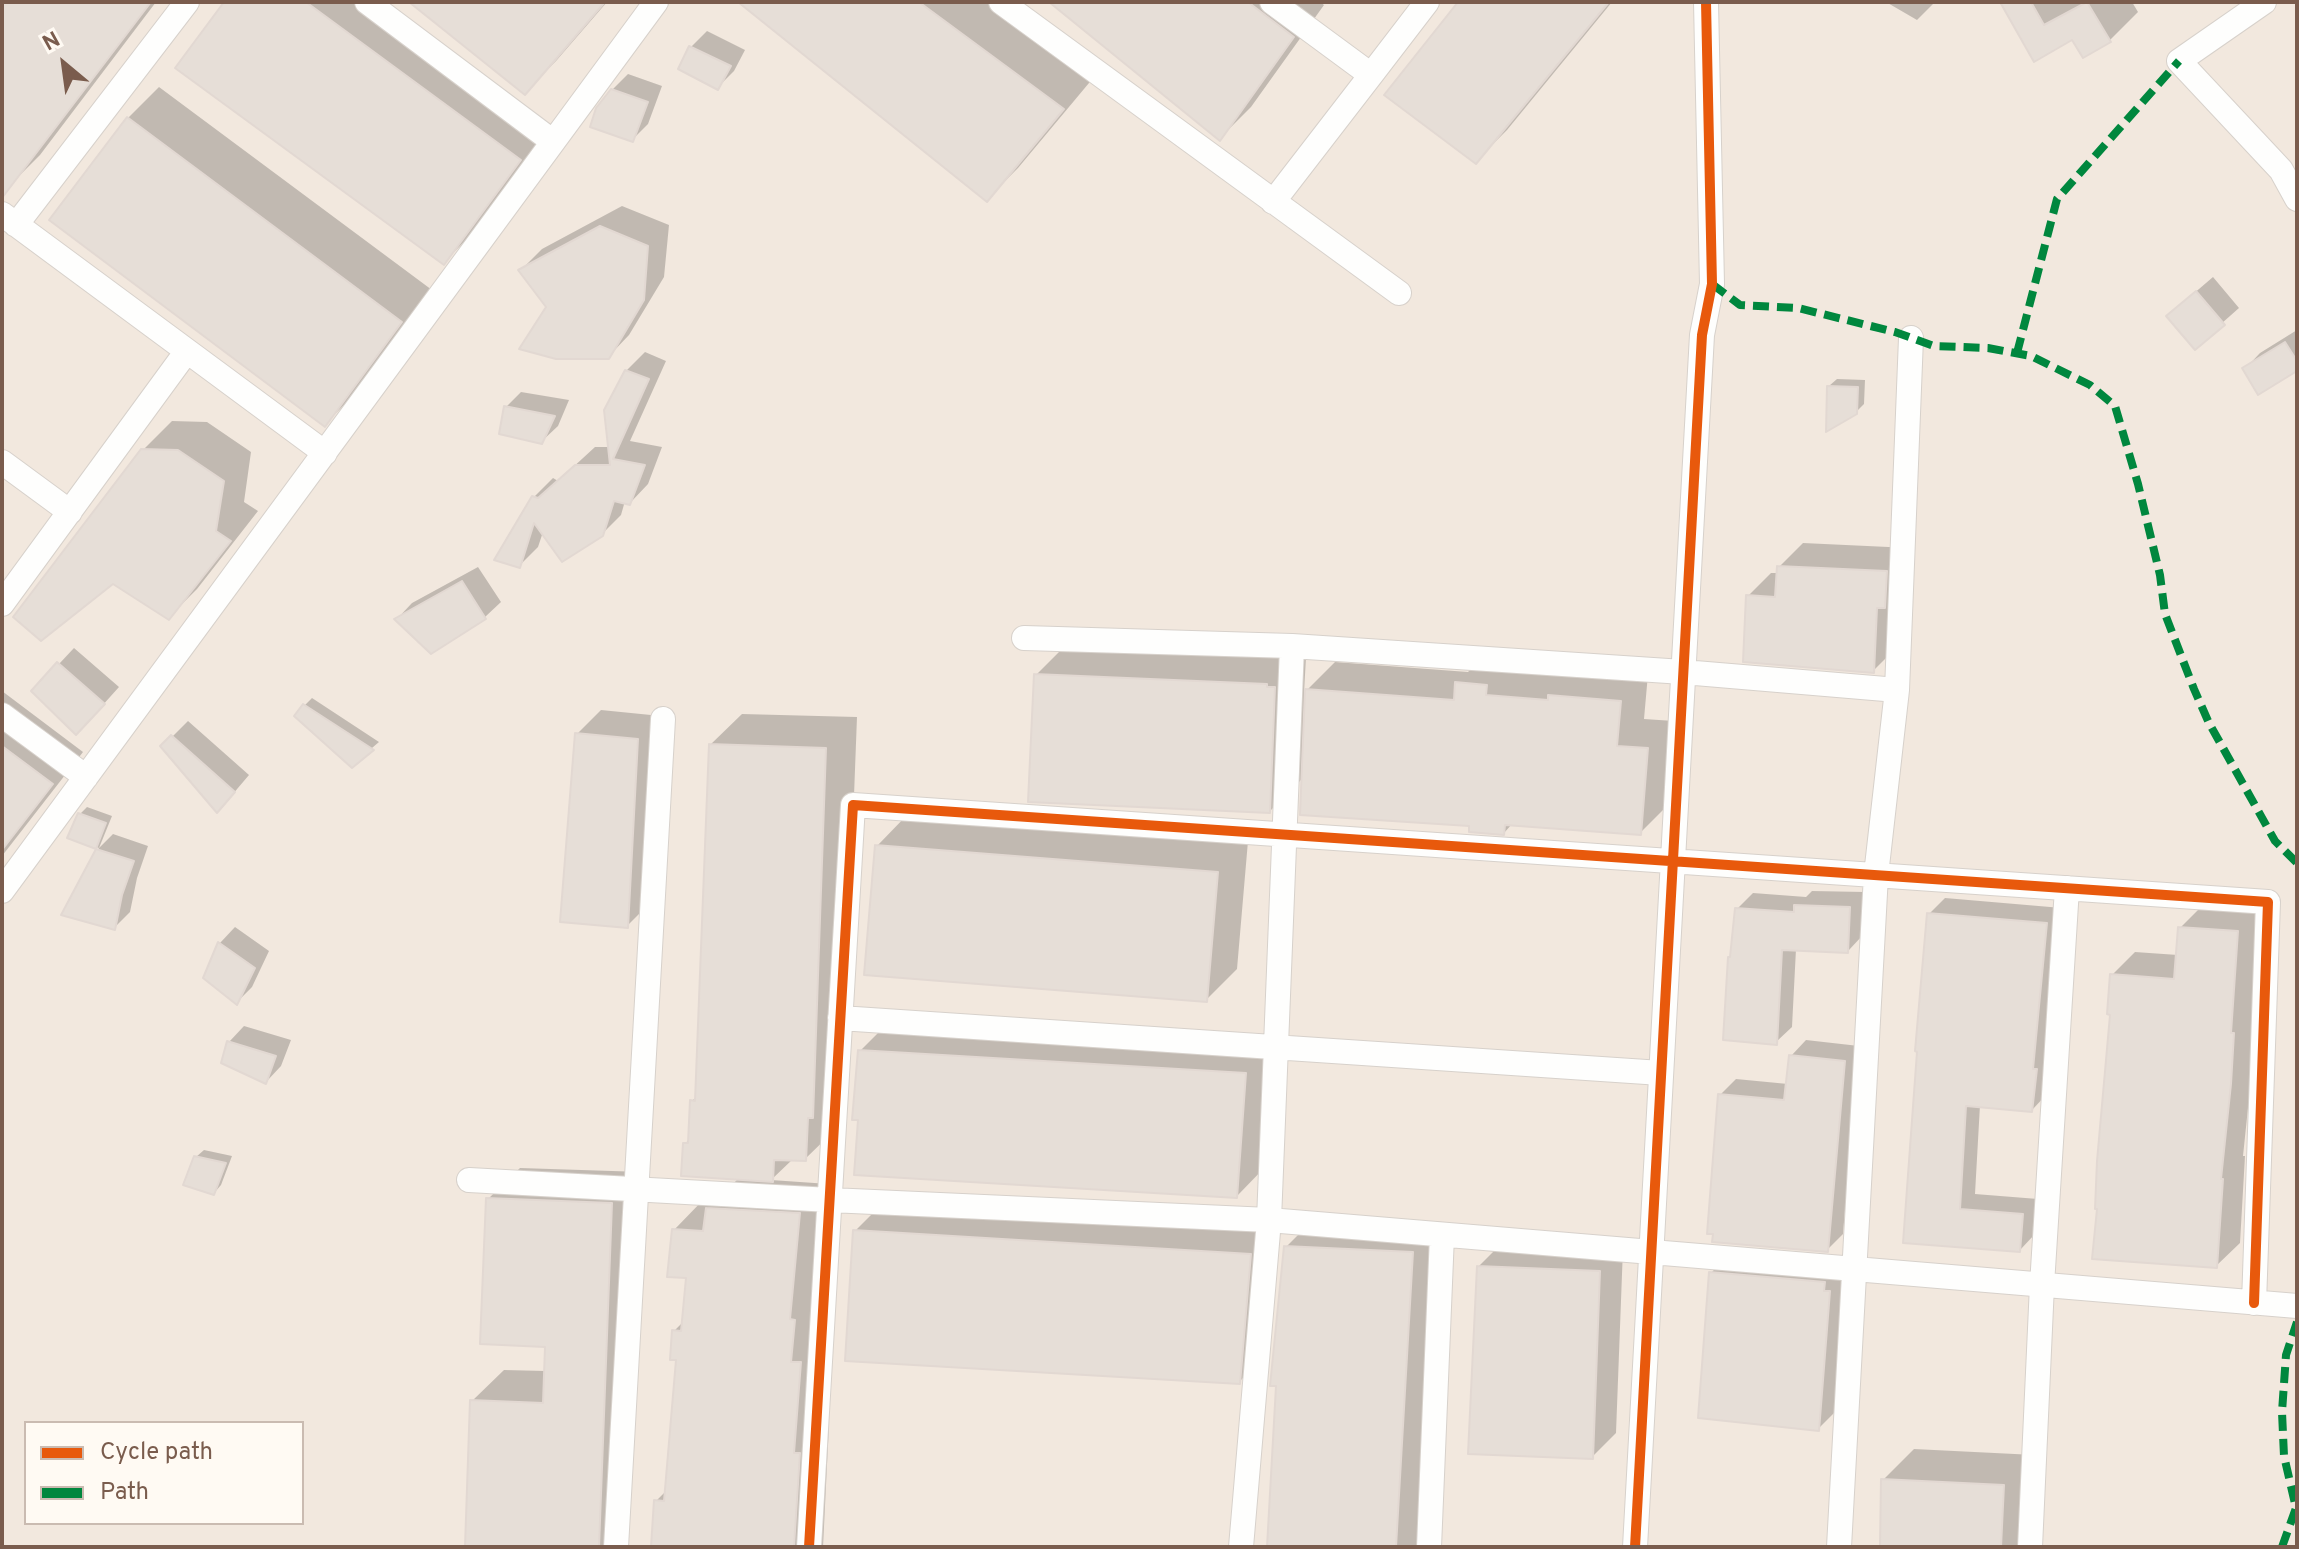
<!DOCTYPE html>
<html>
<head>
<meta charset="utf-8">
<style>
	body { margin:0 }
	#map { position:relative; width:2299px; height:1549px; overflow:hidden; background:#f9f5f0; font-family:Overpass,sans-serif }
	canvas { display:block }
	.frame { position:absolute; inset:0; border:4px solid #7a5c4d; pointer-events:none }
	.legend { position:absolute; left:24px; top:1421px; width:280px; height:104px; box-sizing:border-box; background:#fffaf3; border:2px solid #cabbb1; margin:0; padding:10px 14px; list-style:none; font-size:24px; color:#7a5c4d }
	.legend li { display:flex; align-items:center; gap:16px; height:40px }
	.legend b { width:40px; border:2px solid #cabbb1 }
	.north { position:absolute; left:24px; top:24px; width:80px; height:80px; -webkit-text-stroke:6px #fffaf3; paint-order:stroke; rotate:331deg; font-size:22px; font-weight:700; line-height:32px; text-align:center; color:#7a5c4d }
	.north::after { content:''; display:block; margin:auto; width:28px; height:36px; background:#7a5c4d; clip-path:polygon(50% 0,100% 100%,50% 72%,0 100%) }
</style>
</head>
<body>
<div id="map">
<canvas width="2299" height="1549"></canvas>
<div class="frame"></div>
<ul class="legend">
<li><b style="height:10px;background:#e8590c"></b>Cycle path</li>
<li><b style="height:10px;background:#00873e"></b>Path</li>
</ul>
<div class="north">N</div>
</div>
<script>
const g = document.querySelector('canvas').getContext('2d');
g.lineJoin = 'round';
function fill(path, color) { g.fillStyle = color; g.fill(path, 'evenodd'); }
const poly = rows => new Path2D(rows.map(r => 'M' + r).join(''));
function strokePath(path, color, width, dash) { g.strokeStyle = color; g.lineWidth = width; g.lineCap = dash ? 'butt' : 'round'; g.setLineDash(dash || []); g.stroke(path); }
const residential = poly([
	[2,2,2297,2,2297,1547,2,1547],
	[26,1423,302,1423,302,1523,26,1523]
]);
const shadow = poly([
	[2,2,156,2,40,155,9,186,2,181],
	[226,2,379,2,551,128,475,231,444,262],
	[412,2,607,2,556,61,525,92],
	[742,2,992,2,1094,77,1018,168,987,199],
	[1052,2,1320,2,1324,5,1251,107,1220,138],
	[1461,2,1612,2,1507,130,1476,161],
	[1886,2,1935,2,1917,20],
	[2002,2,2132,2,2138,12,2110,40,2073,37,2034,60],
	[707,31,745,50,734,71,718,87,691,47],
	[628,74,662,86,648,124,632,140,612,90],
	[159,87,432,290,356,393,325,424,128,118],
	[622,206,669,225,664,277,629,335,608,357,548,307,521,270,542,249],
	[2213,277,2239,308,2195,347,2185,301],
	[2297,330,2297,369,2245,369,2260,353],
	[645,352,666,361,630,441,662,447,648,484,630,503,625,501,621,515,602,534,543,532,538,547,520,565,534,497,553,478,558,481,595,447,610,447,626,371],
	[1837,379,1865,380,1864,404,1856,412,1829,386],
	[521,392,569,400,558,426,542,441,506,407],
	[172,421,207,422,251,452,244,502,258,511,197,589,169,617,143,450],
	[1803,543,1910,548,1897,647,1873,671,1748,596,1771,573,1779,573,1779,567],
	[478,567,501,602,485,617,432,652,397,619,412,603],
	[1068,643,1306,657,1304,693,1335,662,1468,672,1485,655,1648,674,1644,719,1674,721,1668,805,1640,833,1512,824,1504,833,1304,777,1270,811,1036,675],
	[74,648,119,687,92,717,59,664],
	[2,691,83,752,2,856],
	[312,698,379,742,352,765,305,705],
	[601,710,661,716,651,902,627,926,577,734],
	[742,714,857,717,843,1085,837,1128,805,1159,793,1159,771,1180,829,1184,824,1423,829,1424,823,1547,653,1547,656,1501,667,1490,678,1358,674,1331,684,1321,688,1276,674,1230,704,1199,716,1200,739,1178,685,1144,690,1138,692,1101,698,1095,710,745],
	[188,721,249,775,232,795,163,746],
	[87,807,112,816,99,848,113,834,148,846,137,878,130,912,114,928,64,913,99,848,70,837,80,814],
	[908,814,1248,841,1237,969,1206,1000,877,846],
	[1812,891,1865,892,1863,935,1848,951,1796,949,1792,1027,1776,1042,1733,955,1737,909,1753,893,1806,897],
	[1945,898,2062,908,2047,1094,2032,1110,1980,1105,1975,1194,2038,1199,2035,1234,2020,1250,1905,1241,1929,914],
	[2203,905,2260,909,2253,1060,2243,1156,2245,1156,2240,1243,2216,1266,2112,1013,2112,975,2135,952,2178,955,2180,928],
	[235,927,269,951,252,987,237,1002,205,977,220,943],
	[891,1020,1276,1043,1268,1164,1237,1196,860,1118,860,1051],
	[244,1026,291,1040,281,1066,266,1082,229,1042],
	[1806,1040,1859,1046,1843,1234,1827,1250,1715,1232,1720,1095,1736,1079,1788,1084,1791,1056],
	[204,1150,232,1156,221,1185,214,1193,196,1157],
	[520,1168,643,1172,628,1547,467,1547,472,1401,504,1370,546,1371,548,1345,488,1199],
	[886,1200,1281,1223,1270,1351,1239,1382,855,1231],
	[1317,1216,1443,1222,1424,1547,1269,1547,1278,1384,1272,1384,1283,1257,1286,1247],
	[1502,1243,1623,1248,1616,1433,1592,1457,1478,1267],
	[1726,1257,1845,1276,1834,1413,1818,1429,1711,1273],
	[1914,1449,2035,1455,2030,1547,1882,1547,1883,1480]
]);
const building = poly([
	[2,2,151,2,2,198,2,2],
	[224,2,306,2,521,160,444,265,175,68,224,2],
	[409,2,605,2,525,95,409,2],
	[738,2,919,2,1064,109,987,202,738,2],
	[1049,2,1248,2,1294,37,1220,141,1049,2],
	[1458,2,1609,2,1476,164,1384,95,1458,2],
	[2000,2,2031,2,2044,25,2087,2,2111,42,2083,58,2072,40,2034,62,2000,2],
	[689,46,731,66,718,90,678,69,689,46],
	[611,89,648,102,633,142,590,127,596,108,611,89],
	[127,117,402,322,325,427,49,220,127,117],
	[600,226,648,246,644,300,609,359,556,359,519,349,546,307,518,270,600,226],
	[2196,291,2225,325,2195,350,2166,316,2196,291],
	[2285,342,2297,361,2297,371,2258,395,2242,368,2285,342],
	[625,370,649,379,613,459,645,465,630,505,614,501,603,536,562,562,534,523,520,568,494,560,532,496,538,498,575,465,610,465,604,410,625,370],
	[1827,386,1858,387,1857,414,1826,432,1827,386],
	[504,406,555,416,542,444,499,434,504,406],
	[141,449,178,450,224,481,216,531,231,541,169,620,113,584,41,641,13,617,141,449],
	[1777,566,1887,571,1885,608,1877,608,1874,673,1743,662,1746,595,1775,597,1777,566],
	[462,581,486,619,431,654,394,619,462,581],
	[57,662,105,704,76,735,31,691,57,662],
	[1034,674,1267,684,1267,687,1275,687,1270,813,1028,802,1034,674],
	[1455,682,1487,685,1486,695,1548,700,1548,695,1621,701,1617,746,1648,748,1641,835,1505,825,1504,835,1469,832,1469,826,1300,815,1305,689,1454,700,1455,682],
	[303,704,374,750,352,768,294,716,303,704],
	[575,733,638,739,628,928,560,922,575,733],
	[171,735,235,792,217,813,160,746,171,735],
	[709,744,826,748,813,1118,808,1118,806,1161,774,1160,773,1182,681,1176,683,1143,688,1143,690,1100,695,1101,709,744],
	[2,746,53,784,2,850,2,746],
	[78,813,106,823,96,849,67,838,78,813],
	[875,845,1218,872,1207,1002,864,975,875,845],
	[96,849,134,861,122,895,115,930,61,915,96,849],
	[1794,905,1850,907,1848,953,1782,950,1777,1045,1723,1040,1728,957,1730,957,1735,908,1794,912,1794,905],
	[1927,913,2047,923,2033,1069,2037,1069,2032,1112,1966,1106,1960,1209,2023,1214,2020,1252,1903,1243,1917,1052,1915,1051,1927,913],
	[2178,927,2238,931,2231,1033,2234,1033,2231,1084,2221,1179,2223,1179,2217,1268,2092,1259,2097,1209,2095,1209,2097,1161,2110,1015,2107,1014,2110,974,2174,979,2178,927],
	[218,942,255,968,237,1005,203,978,218,942],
	[227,1041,276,1056,266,1084,221,1063,227,1041],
	[858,1050,1246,1073,1237,1198,854,1175,858,1120,852,1120,858,1050],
	[1789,1055,1845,1061,1828,1252,1712,1242,1713,1234,1707,1234,1718,1094,1784,1100,1789,1055],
	[194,1156,226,1163,214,1195,183,1185,194,1156],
	[486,1198,612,1203,599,1547,465,1547,470,1400,543,1403,545,1347,480,1344,486,1198],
	[706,1208,800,1213,790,1319,795,1320,791,1362,801,1362,794,1453,800,1453,794,1547,651,1547,654,1500,664,1501,676,1360,670,1360,672,1330,681,1331,686,1278,667,1277,672,1229,703,1231,706,1208],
	[853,1230,1251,1254,1240,1384,845,1361,853,1230],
	[1284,1246,1413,1252,1396,1547,1267,1547,1276,1386,1270,1386,1284,1246],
	[1477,1266,1600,1271,1593,1459,1468,1454,1477,1266],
	[1709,1272,1825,1282,1824,1291,1830,1291,1819,1431,1698,1418,1709,1272],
	[1881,1479,2004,1485,2001,1547,1880,1547,1881,1479]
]);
const minor = poly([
	[367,2,552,141],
	[1001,2,1399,293],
	[1272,2,1371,75,1273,202],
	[2264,2,2179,61,2281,170,2297,199],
	[1371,75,1427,2],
	[2,214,325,453],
	[16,225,187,2],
	[2,462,70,512],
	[2,604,187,351],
	[1024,638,1292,646,1683,672,1897,690],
	[2,715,86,777],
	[2,891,656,2],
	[840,1018,1661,1073],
	[469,1180,830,1200,1269,1220,1292,646],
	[616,1547,663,719],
	[809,1547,853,805,2268,902,2254,1303],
	[1241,1547,1269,1220,2297,1306],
	[1429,1547,1442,1235],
	[1635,1547,1702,335,1712,284,1706,2],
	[1839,1547,1876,875,1897,690,1911,338],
	[2030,1547,2042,1285,2067,888]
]);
const quiet = poly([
	[1712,284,1740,305,1798,308,1895,332,1934,346,1988,348,2031,356,2090,385,2115,406,2138,484,2160,575,2165,614,2194,689,2209,723,2275,841,2297,863],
	[2017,353,2057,199,2179,61],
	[2282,1547,2296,1508,2284,1456,2282,1412,2286,1355,2297,1322]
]);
const cycleway = poly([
	[809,1547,853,805,2268,902,2254,1303],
	[1635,1547,1702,335,1712,284,1706,2]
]);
fill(residential, '#f2e8de');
fill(shadow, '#0003');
fill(building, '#e6ded7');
strokePath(building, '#e2d8d2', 2);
strokePath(minor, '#d7d1cb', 26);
strokePath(minor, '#fefefd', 24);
strokePath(quiet, '#00873e', 8, [16, 8]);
strokePath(cycleway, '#e8590c', 10);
</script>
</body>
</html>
